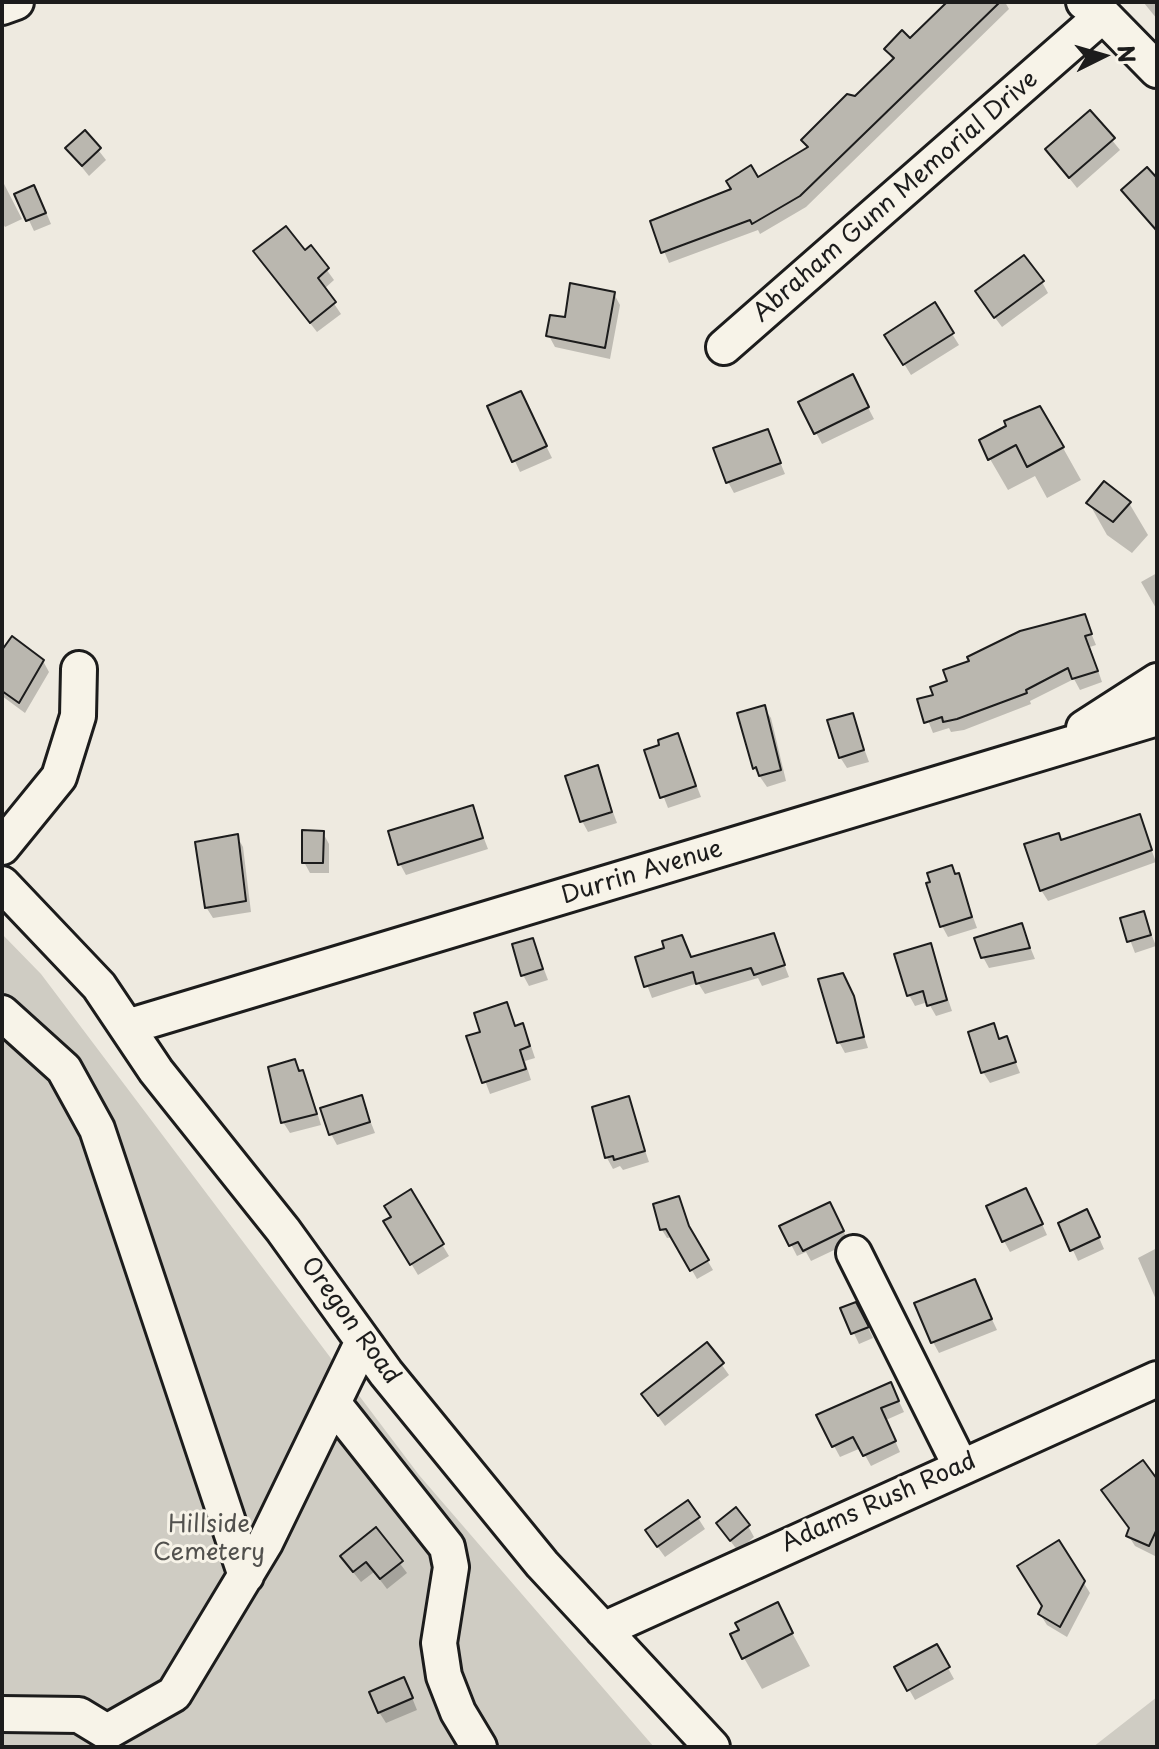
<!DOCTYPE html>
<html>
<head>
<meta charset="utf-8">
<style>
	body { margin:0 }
	#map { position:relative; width:1159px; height:1749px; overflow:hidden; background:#eeeae0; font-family:"Playpen Sans",sans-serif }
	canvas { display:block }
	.frame { position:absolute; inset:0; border:4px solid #1c1c1c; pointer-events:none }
	.north { position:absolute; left:1063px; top:16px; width:80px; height:80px; -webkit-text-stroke:6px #f7f3e8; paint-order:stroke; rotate:85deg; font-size:22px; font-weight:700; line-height:32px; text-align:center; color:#1c1c1c }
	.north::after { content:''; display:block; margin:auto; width:28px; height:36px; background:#1c1c1c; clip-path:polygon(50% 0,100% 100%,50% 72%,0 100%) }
</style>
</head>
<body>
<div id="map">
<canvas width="1159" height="1749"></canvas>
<div class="frame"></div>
<div class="north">N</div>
</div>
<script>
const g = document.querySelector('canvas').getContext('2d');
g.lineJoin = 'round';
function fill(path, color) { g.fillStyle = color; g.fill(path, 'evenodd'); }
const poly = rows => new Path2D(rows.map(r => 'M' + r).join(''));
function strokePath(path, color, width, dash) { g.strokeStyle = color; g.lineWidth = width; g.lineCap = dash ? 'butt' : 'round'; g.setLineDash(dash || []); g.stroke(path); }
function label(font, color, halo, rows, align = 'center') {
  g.font = font + ' "Playpen Sans",sans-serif'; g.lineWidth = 6; g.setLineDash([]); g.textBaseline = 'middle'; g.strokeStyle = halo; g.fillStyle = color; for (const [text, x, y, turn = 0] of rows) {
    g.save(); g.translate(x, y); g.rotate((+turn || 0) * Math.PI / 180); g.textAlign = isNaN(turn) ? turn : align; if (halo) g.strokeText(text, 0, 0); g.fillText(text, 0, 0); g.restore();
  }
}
const green = poly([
	[2,934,41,974,419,1475,654,1747,2,1747],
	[1157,1697,1157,1747,1093,1747]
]);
const shadow = poly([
	[950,2,1005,2,1009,9,806,207,760,234,758,230,669,263,652,222,758,180,808,149,803,141,856,99,893,61,886,49,910,41],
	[1157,2,1157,19,1144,3],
	[1090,113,1120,150,1077,188,1047,150],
	[85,133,106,160,89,176,67,149],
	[2,180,22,219,5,227,2,222],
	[17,195,40,198,51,224,34,231],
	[311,248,334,280,324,289,341,314,317,332,262,262,305,253],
	[1042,282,1048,293,1002,327,984,303],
	[614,294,620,305,610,359,555,347,549,336,567,319],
	[934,305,959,345,911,375,893,346],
	[858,388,874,419,822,444,800,403],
	[526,405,552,458,520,472,490,407],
	[1049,423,1081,480,1047,498,1035,476,1008,490,990,459],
	[767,431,785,474,734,493,728,482],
	[1089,503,1129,503,1148,535,1132,553,1107,535],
	[1157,573,1157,610,1141,582],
	[1084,616,1096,645,1090,647,1102,682,1080,690,1074,679,1030,701,1031,704,964,730,951,732,949,728,933,733,920,700,935,696,972,663],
	[2,654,43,661,49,672,25,713,2,696],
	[764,708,771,718,786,781,767,787,754,768],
	[852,715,869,762,847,768,840,757],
	[677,735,701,797,668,808,646,751],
	[597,768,617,823,588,832,582,821],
	[472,807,488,849,406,875,400,864],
	[1139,817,1156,862,1048,901,1041,890,1062,842],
	[323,833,329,844,329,873,310,873,304,862],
	[237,836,243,847,251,912,213,918,206,907],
	[958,875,977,928,948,937,942,926],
	[1143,913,1156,946,1135,953,1122,919],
	[1021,925,1035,959,989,968,983,957],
	[773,935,789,977,762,986,758,978,705,994,698,983,652,998,637,959,667,950,681,938,692,959],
	[533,940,548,980,529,986,523,975],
	[930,945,952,1011,936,1016,928,1002,915,1006,909,995],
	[848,987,868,1048,845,1053,839,1042],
	[506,1004,517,1028,522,1026,528,1037,535,1058,525,1061,531,1080,490,1094,469,1038,482,1033],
	[993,1026,1000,1040,1006,1038,1020,1073,990,1083,983,1072],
	[295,1062,308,1083,321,1125,290,1133,283,1122],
	[361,1097,375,1133,337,1145,331,1134],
	[628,1099,649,1162,623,1170,620,1166,613,1169,607,1158,594,1108],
	[410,1192,449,1256,418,1275,386,1222,393,1218],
	[678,1198,693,1236,713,1270,697,1279,673,1237,667,1238,662,1230],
	[1032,1202,1047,1235,1010,1252,1004,1241],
	[836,1215,849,1243,811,1261,806,1252,797,1256,782,1227],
	[1092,1222,1104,1249,1078,1261,1061,1224],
	[1157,1248,1157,1302,1138,1258],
	[974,1281,997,1330,939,1353,933,1342],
	[843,1310,862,1315,873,1338,859,1344],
	[707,1344,729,1375,665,1426,643,1395],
	[896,1395,904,1412,886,1420,900,1452,871,1466,861,1448,840,1457,834,1446],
	[1157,1482,1157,1552,1155,1556,1135,1546,1128,1535],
	[698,1518,705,1529,665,1557,654,1542],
	[748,1526,754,1537,738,1551,725,1534],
	[375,1530,407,1573,387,1589,374,1572,361,1582,349,1567],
	[1059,1543,1090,1593,1067,1637,1047,1625,1040,1614],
	[777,1605,810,1666,762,1689,744,1658],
	[936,1646,954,1679,915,1700,897,1668],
	[409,1690,417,1710,386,1723,379,1712]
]);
const building = poly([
	[947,2,1000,2,800,196,752,224,750,220,661,253,650,221,731,189,726,181,751,165,758,177,808,147,801,140,847,94,855,96,894,58,884,49,902,30,910,38,947,2],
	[1090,110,1115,138,1069,178,1045,149,1090,110],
	[85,130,101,148,82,166,65,148,85,130],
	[1147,167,1157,178,1157,231,1121,190,1147,167],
	[34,185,46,213,26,221,14,194,34,185],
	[286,226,305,250,311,245,329,268,318,278,336,302,310,323,253,251,286,226],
	[1024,255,1044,281,994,318,975,291,1024,255],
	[570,283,615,292,605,348,546,336,550,315,565,317,570,283],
	[935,302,954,333,903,365,884,335,935,302],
	[853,374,869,407,814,434,798,402,853,374],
	[521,391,547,446,512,462,487,406,521,391],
	[1040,406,1064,447,1027,467,1016,445,988,460,979,440,1006,426,1004,421,1040,406],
	[768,429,781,463,726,483,713,448,768,429],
	[1104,481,1131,502,1113,522,1086,503,1104,481],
	[1085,614,1092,634,1085,636,1098,671,1072,679,1068,668,1026,690,1027,693,957,719,943,722,942,717,924,723,917,699,933,695,930,687,947,681,943,670,969,661,967,657,1020,631,1085,614],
	[12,636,44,660,19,703,2,691,2,650,12,636],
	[765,705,781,770,759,776,756,767,753,769,737,713,765,705],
	[853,713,864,750,839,758,827,720,853,713],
	[678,733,696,786,660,798,644,750,659,745,658,740,678,733],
	[598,765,612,812,580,822,565,776,598,765],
	[473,805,483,838,398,865,388,831,473,805],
	[1140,814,1152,850,1040,891,1024,844,1059,833,1061,840,1140,814],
	[302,830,324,831,323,863,302,863,302,830],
	[238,834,246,901,205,908,195,842,238,834],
	[952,865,955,874,959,873,972,917,940,927,926,883,930,882,927,873,952,865],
	[1144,911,1151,935,1127,942,1120,918,1144,911],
	[1022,923,1030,948,981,958,974,938,1022,923],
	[774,933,785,965,754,975,751,968,696,984,693,972,644,987,635,957,664,948,662,941,682,935,691,957,774,933],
	[533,938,543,969,521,976,512,944,533,938],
	[931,943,947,1000,927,1006,923,991,907,996,894,954,931,943],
	[843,973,854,996,864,1037,837,1043,818,979,843,973],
	[507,1002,515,1026,523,1023,530,1046,520,1050,526,1069,482,1083,466,1036,480,1032,474,1013,507,1002],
	[994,1023,999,1039,1007,1036,1016,1062,981,1073,968,1032,994,1023],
	[295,1059,299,1071,303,1070,317,1114,281,1123,268,1067,295,1059],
	[362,1095,370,1122,329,1135,320,1108,362,1095],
	[629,1096,645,1151,614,1160,613,1156,605,1158,592,1107,629,1096],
	[1026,1188,1043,1224,1002,1242,986,1206,1026,1188],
	[411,1189,444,1244,410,1265,383,1221,391,1217,384,1206,411,1189],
	[679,1196,689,1226,709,1260,690,1271,666,1229,660,1230,653,1204,679,1196],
	[830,1202,844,1231,803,1251,798,1242,789,1246,779,1226,830,1202],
	[1087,1209,1100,1237,1070,1251,1058,1223,1087,1209],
	[975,1279,992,1319,931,1343,914,1303,975,1279],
	[856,1302,869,1327,851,1334,840,1308,856,1302],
	[707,1342,724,1363,658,1416,641,1394,707,1342],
	[891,1382,899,1401,881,1408,896,1441,863,1456,853,1437,832,1447,816,1415,891,1382],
	[1143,1460,1157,1479,1157,1529,1149,1546,1126,1536,1129,1528,1101,1490,1143,1460],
	[688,1500,700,1517,657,1547,645,1530,688,1500],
	[736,1507,750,1525,730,1541,716,1523,736,1507],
	[376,1527,403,1561,380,1579,366,1562,353,1572,340,1556,376,1527],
	[1059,1540,1085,1581,1060,1627,1038,1614,1042,1606,1017,1566,1059,1540],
	[778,1602,793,1633,742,1659,730,1634,739,1630,735,1623,778,1602],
	[937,1644,950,1667,907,1691,894,1667,937,1644],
	[404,1677,413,1698,378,1713,369,1692,404,1677]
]);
const minor = poly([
	[1084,2,1103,15,1157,70],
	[2,7,16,2],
	[724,347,1103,15],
	[1084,728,1157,681],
	[2,847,59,777,78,716,79,669],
	[2,884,99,986,156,1071,283,1230,386,1373,542,1564,712,1747],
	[2,1013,64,1069,97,1129,246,1576],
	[127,1027,1157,718],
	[854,1253,961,1467],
	[333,1403,447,1547,451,1567,439,1643,444,1676,458,1712,479,1747],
	[603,1630,1157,1379],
	[2,1714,79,1715,107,1732,174,1694,265,1543,363,1341]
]);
const streetNames = [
	["Abraham Gunn Memorial Drive",896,197,-41],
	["Durrin Avenue",642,873,-17],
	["Oregon Road",350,1321,54],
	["Adams Rush Road",879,1503,-24]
];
const parkNames = [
	["Hillside",209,1525],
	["Cemetery",209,1553]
];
fill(green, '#cfccc3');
fill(shadow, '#0003');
fill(building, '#bab7af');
strokePath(building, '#1c1c1c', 2);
strokePath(minor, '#1c1c1c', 40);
strokePath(minor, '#f7f3e8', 34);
label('24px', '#1c1c1c', '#f7f3e8', streetNames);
label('24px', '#52514e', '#f7f3e8', parkNames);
</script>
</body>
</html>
